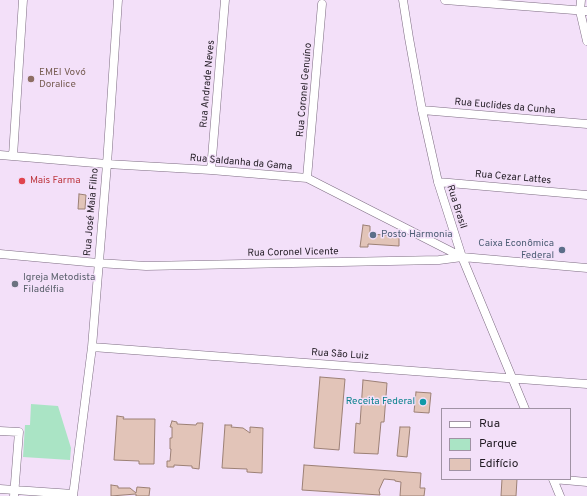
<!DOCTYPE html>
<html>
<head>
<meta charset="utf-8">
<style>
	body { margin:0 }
	#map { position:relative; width:587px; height:496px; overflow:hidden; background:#f3e0f9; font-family:Overpass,sans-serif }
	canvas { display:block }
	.legend { position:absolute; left:441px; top:408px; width:130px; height:72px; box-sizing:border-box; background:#f3e0f9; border:1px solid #a092a4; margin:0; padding:5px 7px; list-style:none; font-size:12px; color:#231d25 }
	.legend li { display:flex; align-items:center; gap:8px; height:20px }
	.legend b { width:20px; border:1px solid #a092a4 }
</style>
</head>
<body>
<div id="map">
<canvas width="587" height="496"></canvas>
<ul class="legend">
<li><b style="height:5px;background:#fff"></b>Rua</li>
<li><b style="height:11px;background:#aae4c5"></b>Parque</li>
<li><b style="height:11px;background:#e2c4b8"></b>Edifício</li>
</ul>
</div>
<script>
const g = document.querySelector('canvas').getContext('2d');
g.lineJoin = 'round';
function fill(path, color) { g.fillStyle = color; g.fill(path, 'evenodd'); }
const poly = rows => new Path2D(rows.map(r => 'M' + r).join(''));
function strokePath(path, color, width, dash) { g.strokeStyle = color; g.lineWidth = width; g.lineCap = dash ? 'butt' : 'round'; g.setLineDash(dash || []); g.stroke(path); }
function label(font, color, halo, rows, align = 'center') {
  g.font = font + ' Overpass,sans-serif'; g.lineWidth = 3; g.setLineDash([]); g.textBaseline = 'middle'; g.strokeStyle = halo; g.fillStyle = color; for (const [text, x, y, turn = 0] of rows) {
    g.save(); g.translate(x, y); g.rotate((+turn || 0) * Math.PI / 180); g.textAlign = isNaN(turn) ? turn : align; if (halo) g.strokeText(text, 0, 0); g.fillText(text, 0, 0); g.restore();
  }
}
const green = poly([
	[31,404,58,406,71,448,70,460,23,457,25,425,30,425]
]);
const building = poly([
	[79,194,86,195,85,209,78,209,79,194],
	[363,225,370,226,370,234,399,236,399,246,368,244,368,247,360,247,363,225],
	[320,377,345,379,339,450,314,448,320,377],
	[363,380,387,383,384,422,381,422,378,454,354,453,356,423,360,424,363,380],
	[416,392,431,393,429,413,414,412,416,392],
	[117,416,124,417,123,419,155,419,154,464,139,464,139,461,114,460,117,416],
	[172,421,177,422,177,424,196,425,197,423,203,423,199,469,192,468,192,466,174,465,174,467,167,467,167,461,170,461,171,449,170,449,170,438,172,438,172,427,170,427,172,421],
	[225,425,232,425,231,427,243,428,250,433,250,427,263,428,262,473,247,472,247,469,222,468,225,425],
	[400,427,410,427,407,457,397,456,400,427],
	[304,465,421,473,420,488,425,488,424,496,400,496,401,482,395,481,395,480,384,479,379,490,380,495,302,490,304,465],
	[502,479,517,479,516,496,501,496,502,479],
	[111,485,118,486,118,488,130,488,136,493,137,487,150,488,149,496,136,496,136,494,111,496,111,485]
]);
const minor = poly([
	[403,0,409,38,422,110,438,182,462,257,525,409],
	[445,0,587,11],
	[581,0,580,11,587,41],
	[422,110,587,124],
	[0,155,107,164,211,170,307,178,462,257],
	[13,156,23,0],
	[211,170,225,0],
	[307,178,322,4],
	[438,182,587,195],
	[0,254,98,263,146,266,439,260,462,257,587,268],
	[92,347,587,384],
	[0,431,19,432,14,496],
	[553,479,587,482],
	[553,479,560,496],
	[0,489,73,494],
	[73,496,92,347,107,164,118,0]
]);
const markers = [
	[31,79,4,"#8d6e63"],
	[22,181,4,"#e0444e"],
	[373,235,4,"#5c6f8a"],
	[562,250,4,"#5c6f8a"],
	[15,284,4,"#6b7280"],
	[423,402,4,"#0f9aa8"]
];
const educationNames = [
	["EMEI Vovó",39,73],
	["Doralice",39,85]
];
const streetNames = [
	["Rua Andrade Neves",208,84,-85],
	["Rua Coronel Genuíno",305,90,-85],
	["Rua Euclides da Cunha",505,107,5],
	["Rua Saldanha da Gama",241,163,5],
	["Rua Cezar Lattes",513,178,5],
	["Rua Brasil",456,207,72],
	["Rua José Maia Filho",92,212,-85],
	["Rua Coronel Vicente",293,253,-1],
	["Rua São Luiz",340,355,4]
];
const healthNames = [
	["Mais Farma",30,181]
];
const serviceNames = [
	["Posto Harmonia",381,235],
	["Caixa Econômica",554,244,"right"],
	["Federal",554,256,"right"]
];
const worshipNames = [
	["Igreja Metodista",23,278],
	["Filadélfia",23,290]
];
const cultureNames = [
	["Receita Federal",415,402]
];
fill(green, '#aae4c5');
fill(building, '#e2c4b8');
strokePath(building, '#9c8075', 1);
strokePath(minor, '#7d6c82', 9);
strokePath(minor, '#fff', 8);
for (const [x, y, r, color] of markers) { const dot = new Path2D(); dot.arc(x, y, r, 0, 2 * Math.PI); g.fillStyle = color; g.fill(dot); strokePath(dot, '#f3e0f9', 1.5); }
label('10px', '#785e54', '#f3e0f9', educationNames, 'left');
label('10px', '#231d25', '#f3e0f9', streetNames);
label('10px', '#be3a42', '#f3e0f9', healthNames, 'left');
label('10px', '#4e5e75', '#f3e0f9', serviceNames, 'left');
label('10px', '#5b616d', '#f3e0f9', worshipNames, 'left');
label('10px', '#0d838f', '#f3e0f9', cultureNames, 'right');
</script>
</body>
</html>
